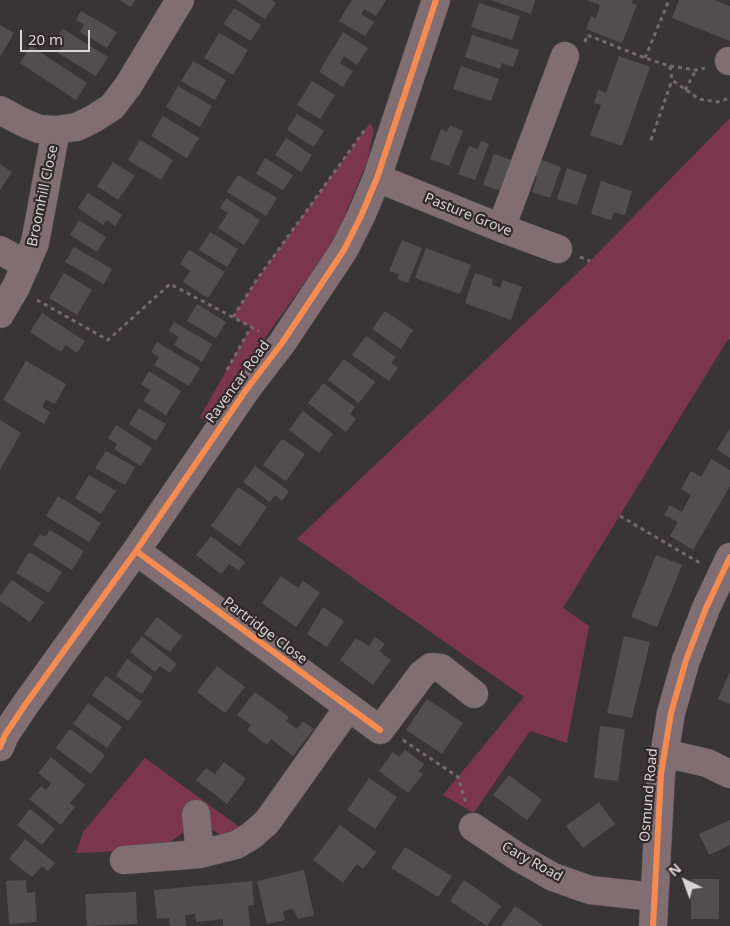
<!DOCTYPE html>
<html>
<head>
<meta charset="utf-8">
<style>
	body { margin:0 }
	#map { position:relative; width:730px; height:926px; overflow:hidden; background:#393536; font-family:"Noto Sans",sans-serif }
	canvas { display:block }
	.north { position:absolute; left:660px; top:856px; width:50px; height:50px; -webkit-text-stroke:4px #31292b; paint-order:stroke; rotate:318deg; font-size:14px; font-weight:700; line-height:20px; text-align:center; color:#d9d4d5 }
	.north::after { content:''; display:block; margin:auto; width:18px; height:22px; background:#d9d4d5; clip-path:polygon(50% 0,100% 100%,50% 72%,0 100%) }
	.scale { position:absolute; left:20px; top:30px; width:70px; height:22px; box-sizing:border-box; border:2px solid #d9d4d5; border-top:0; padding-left:6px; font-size:15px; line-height:18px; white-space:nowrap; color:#d9d4d5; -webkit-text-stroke:4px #31292b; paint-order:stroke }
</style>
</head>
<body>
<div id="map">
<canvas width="730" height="926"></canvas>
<div class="north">N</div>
<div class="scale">20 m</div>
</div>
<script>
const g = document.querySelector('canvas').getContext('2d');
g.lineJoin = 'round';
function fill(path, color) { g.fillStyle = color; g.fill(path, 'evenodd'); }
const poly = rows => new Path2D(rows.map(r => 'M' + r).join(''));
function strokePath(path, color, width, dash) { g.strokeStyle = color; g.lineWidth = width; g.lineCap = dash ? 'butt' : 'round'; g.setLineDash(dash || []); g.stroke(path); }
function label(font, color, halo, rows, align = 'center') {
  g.font = font + ' "Noto Sans",sans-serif'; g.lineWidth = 4.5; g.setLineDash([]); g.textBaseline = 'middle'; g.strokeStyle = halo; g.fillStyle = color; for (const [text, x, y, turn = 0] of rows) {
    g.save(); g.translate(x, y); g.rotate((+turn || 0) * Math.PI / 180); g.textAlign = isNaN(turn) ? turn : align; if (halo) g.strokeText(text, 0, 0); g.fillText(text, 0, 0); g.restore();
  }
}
const green = poly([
	[730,118,730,336,563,608,589,626,567,743,530,731,474,813,443,795,524,697,297,539,590,261],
	[370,123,374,130,367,162,333,243,267,335,208,422,200,417,251,327,233,317,256,281],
	[145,758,241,828,228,834,219,834,211,829,189,827,180,835,170,842,169,849,76,853,83,832]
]);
const building = poly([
	[119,0,135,0,131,7],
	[235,0,272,0,276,3,265,19],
	[352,0,386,0,376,16,364,9,361,14,374,22,365,36,339,21],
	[491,0,535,0,531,14],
	[587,0,633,0,631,3,637,5,622,43,586,29,591,16,596,18,600,5],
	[679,0,714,0,730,6,730,41,672,18],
	[479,3,520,16,512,40,471,27],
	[234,8,261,25,251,41,223,24],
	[81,11,117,32,107,48,80,32,84,25,76,20],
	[0,25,14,33,0,57],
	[63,29,108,57,96,76,58,53,63,45,55,40],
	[343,32,368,48,357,65,344,56,340,63,353,71,343,87,319,72],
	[219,33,248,50,233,75,204,58],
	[472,35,519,50,513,67,502,63,500,69,465,57],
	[31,46,87,83,76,100,20,63],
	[619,56,650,67,622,146,590,135,601,105,594,103,598,90,606,93],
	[193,61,226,80,215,100,181,81],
	[461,66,499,79,491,101,453,89],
	[312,81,335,95,320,119,297,105],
	[178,86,212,106,200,127,166,107],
	[297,114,324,131,314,147,287,130],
	[163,116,199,138,187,158,151,136],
	[450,125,463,131,449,166,430,159,441,129,447,132],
	[286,138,312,155,301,172,275,155],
	[140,140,173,160,161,180,128,160],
	[481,141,489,144,475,180,458,174,469,146,478,149],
	[494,154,514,161,504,192,483,185],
	[265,158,293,175,283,190,256,174],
	[536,158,561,167,550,198,532,192,537,177,530,174],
	[113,162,135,176,118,200,97,186],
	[0,164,12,172,0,190],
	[567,168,587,175,577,205,557,199],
	[238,175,277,198,266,216,227,192],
	[601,181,632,191,625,215,614,212,611,220,591,214],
	[88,193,122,215,115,226,107,220,103,225,78,208],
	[226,198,260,220,244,245,218,228,228,213,220,208],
	[79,220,106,237,97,252,70,235],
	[210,232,238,249,227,267,199,250],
	[402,240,422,248,408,283,397,279,399,274,389,271],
	[74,247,112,269,104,284,65,262],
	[426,248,471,265,460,294,415,278],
	[189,250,225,272,208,298,183,282,190,271,180,264],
	[64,273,92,290,77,315,49,298],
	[475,273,493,279,492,285,500,288,503,280,522,287,511,320,465,303],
	[197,304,226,322,216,338,187,321],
	[385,311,413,330,401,349,372,329],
	[42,313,85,341,77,353,66,345,61,352,30,332],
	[174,322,212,344,202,362,174,345,179,337,169,331],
	[366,336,396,357,391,363,398,368,389,381,352,355],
	[157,342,200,368,189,386,154,365,159,357,151,352],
	[344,359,375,382,359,403,328,380],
	[26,361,66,384,55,404,46,400,42,407,50,412,44,424,3,400],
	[149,371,181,391,166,415,143,401,150,390,141,384],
	[323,383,355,407,350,414,356,419,346,432,308,403],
	[139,408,166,424,156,441,129,424],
	[303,411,333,434,319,453,289,430],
	[0,420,21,433,0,470],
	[116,425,152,448,141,466,114,449,117,444,108,438],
	[730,428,730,458,717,450],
	[282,439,305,454,286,481,263,465],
	[106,451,135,467,125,485,95,468],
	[711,459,730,470,730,486,693,550,670,536,678,522,664,515,670,505,682,512,691,495,681,489,691,471,701,477],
	[255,466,289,491,282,501,275,495,270,502,243,482],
	[89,475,116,491,101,514,75,498],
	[238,487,267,507,240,546,211,526],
	[58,496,101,523,89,542,46,516],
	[50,530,84,551,72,570,33,545,40,534,45,537],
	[211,536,245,562,239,571,229,564,221,574,196,555],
	[29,552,62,572,49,593,16,573],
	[656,555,682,565,657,627,631,617],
	[281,576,298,588,303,581,320,593,296,627,262,603],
	[12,580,44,602,30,622,0,601,0,596],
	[323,607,344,621,327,647,307,634],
	[157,617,182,636,170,652,144,634],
	[142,636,177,664,170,673,160,666,155,672,130,652],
	[624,636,650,642,632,718,607,713],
	[375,637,385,644,379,651,391,660,373,685,340,660,356,638,369,646],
	[127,659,153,677,142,694,116,676],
	[217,666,245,687,225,713,197,692],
	[730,672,730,704,718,699],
	[106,676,142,702,128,721,92,695],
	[255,692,289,717,286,721,297,729,303,721,314,729,293,756,271,739,267,745,247,730,251,725,237,715],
	[427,699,463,723,442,754,406,730],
	[88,703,122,727,107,748,73,724],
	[600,726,625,729,618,781,594,778],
	[70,729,105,755,91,774,56,748],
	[405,750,424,764,419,771,423,774,408,793,379,771,393,752,399,757],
	[51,757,85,785,70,803,75,807,61,825,29,799,41,786,46,790,51,783,38,773],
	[224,762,246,779,227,804,196,780,206,768,215,774],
	[509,775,542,800,527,820,493,795],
	[369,778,397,797,375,829,347,810],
	[599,802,615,824,583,848,566,826],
	[30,809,55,829,42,845,17,825],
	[730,820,730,845,709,855,699,834],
	[340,825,376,852,363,869,357,864,343,883,313,860],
	[25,839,55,863,48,871,42,866,32,877,9,859],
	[405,847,452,876,438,897,391,868],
	[304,870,314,915,298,919,293,909,283,911,285,920,267,924,257,881],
	[691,879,719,879,719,919,691,919],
	[26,880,27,893,35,892,37,922,9,924,6,881],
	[464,880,501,906,487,926,450,901],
	[252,881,254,905,248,906,250,926,223,926,223,919,196,922,195,914,185,915,186,926,170,926,169,918,157,919,154,890],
	[136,892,137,924,87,926,85,894],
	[515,906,544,926,501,926]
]);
const path = poly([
	[585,42,587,35,645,58,670,66,696,70,705,68],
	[645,58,669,0],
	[670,66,672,80,699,99,717,102,730,98],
	[685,90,696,70],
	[651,140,672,80],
	[580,257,590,261],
	[37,300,108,340,170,284,259,331],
	[233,317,256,281,366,128],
	[729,338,730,338],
	[227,370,251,327],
	[620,516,700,563],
	[403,740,458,777,466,803]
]);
const minor = poly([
	[729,61,730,61],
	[0,110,22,122,39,129,56,130,77,127,93,119,112,107,128,86,180,0],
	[377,178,501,228,558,249],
	[501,228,565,56],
	[0,250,26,265],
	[0,314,16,287,35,243,56,130],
	[136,551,380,730,422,674,431,667,441,668,474,694],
	[0,747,5,735,25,705,136,551,246,390,282,343,344,250,361,216,377,178,436,0],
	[664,753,707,763,730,774],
	[196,814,200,854],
	[473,827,518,857,553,877,590,890,654,897],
	[124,860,200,854,236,845,251,836,267,822,348,708],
	[653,926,661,774,671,713,686,660,706,608,730,557]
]);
const cycleway = poly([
	[136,551,380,730],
	[0,747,5,735,25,705,136,551,246,390,282,343,344,250,361,216,377,178,436,0],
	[653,926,661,774,671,713,686,660,706,608,730,557]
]);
const streetNames = [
	["Broomhill Close",43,196,-78],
	["Pasture Grove",468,215,22],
	["Ravencar Road",238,382,-54],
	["Partridge Close",265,631,37],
	["Osmund Road",649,795,-85],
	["Cary Road",532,862,29]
];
fill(green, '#7b364e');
fill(building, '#524e4f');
strokePath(minor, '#555253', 29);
strokePath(path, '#75696c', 3, [4, 4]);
strokePath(minor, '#816e73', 28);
strokePath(cycleway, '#f68b52', 6);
label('14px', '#d9d4d5', '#31292b', streetNames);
</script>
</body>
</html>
